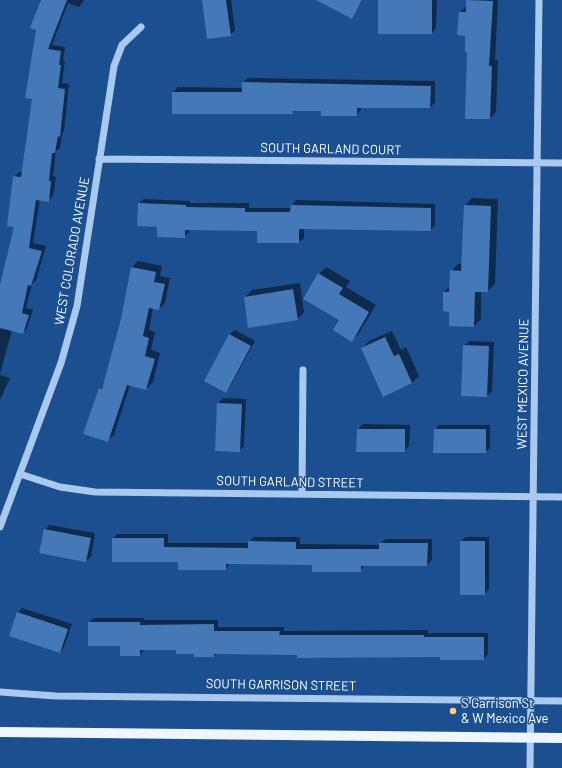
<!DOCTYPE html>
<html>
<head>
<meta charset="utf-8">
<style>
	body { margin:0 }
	canvas { display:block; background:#1b4f8f }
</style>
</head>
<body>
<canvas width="562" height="768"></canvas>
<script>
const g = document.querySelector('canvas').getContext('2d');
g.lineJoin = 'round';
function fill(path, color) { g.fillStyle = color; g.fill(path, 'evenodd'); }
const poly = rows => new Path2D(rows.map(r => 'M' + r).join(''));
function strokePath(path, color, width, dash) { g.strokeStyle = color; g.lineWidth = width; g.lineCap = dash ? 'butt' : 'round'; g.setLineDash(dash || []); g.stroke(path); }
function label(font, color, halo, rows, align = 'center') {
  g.font = font + ' Barlow,sans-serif'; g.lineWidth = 3; g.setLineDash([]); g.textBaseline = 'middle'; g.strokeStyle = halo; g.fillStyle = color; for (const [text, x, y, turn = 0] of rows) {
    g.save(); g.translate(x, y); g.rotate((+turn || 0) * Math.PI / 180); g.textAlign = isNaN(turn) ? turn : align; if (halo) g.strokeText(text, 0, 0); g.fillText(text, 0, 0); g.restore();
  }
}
const shadow = poly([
	[42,0,84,0,79,7,68,3,52,45,65,47,63,61,65,61,62,83,69,84,64,131,62,134,60,148,56,151,53,176,56,177,53,196,48,201,40,199,33,243,46,246,36,280,32,284,26,308,33,310,27,328,23,333,12,330,0,374,0,289,15,226,14,177,19,172,23,172,33,98],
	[203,0,231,0,235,30,230,35],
	[318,0,363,0,351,18],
	[379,0,437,0,436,28,432,33],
	[467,0,498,0,495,60,498,60,496,112,490,118,466,118,468,51,466,35,460,12,467,6],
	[248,78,435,81,435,103,430,107,361,107,361,110,356,115,322,110,296,110,293,113,173,113,173,92,178,87,243,88,243,82],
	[472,198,498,199,495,284,488,291,481,291,481,319,474,326,450,311,444,292,450,286,451,271,458,264,462,264,465,205],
	[143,199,190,201,190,203,249,203,249,208,292,208,292,205,296,200,435,204,435,225,431,230,304,228,304,238,299,242,258,230,189,229,189,232,184,237,158,226,139,204],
	[138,261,162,266,160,276,170,278,165,303,159,309,153,308,149,330,155,332,151,350,160,353,153,382,146,389,130,385,114,435,107,441,100,389,105,383,122,319,132,267],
	[326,267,350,281,346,287,376,305,359,333,352,340,319,274],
	[300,283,304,312,297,320,245,297,252,290],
	[235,330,255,341,230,387,226,392,205,381,230,334],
	[392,331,401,350,406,347,419,376,412,383,362,348,369,341],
	[469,341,494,342,492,391,487,396,464,346],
	[0,375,10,378,0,400],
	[223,398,246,399,244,446,239,451,216,450,218,403],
	[363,424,410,425,409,446,404,451,358,429],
	[439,425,490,425,490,448,485,452,435,430],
	[49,525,95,533,91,557,86,561,45,530],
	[118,534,168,534,168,543,249,543,253,537,300,537,300,544,380,545,385,539,432,539,432,560,427,565,365,565,360,571,313,564,230,563,226,569,179,561,113,538],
	[466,537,489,537,489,589,484,594,461,541],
	[22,608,72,624,64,647,60,652,18,613],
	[93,618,144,618,144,620,218,620,218,627,284,627,284,631,428,630,428,633,488,633,488,654,484,659,441,656,217,653,214,656,177,649,144,650,140,655,121,645,89,623]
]);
const building = poly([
	[41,0,67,0,48,49,61,51,59,65,61,65,58,88,65,89,60,137,58,136,55,153,52,153,49,181,51,181,49,202,36,200,29,248,42,251,31,286,28,285,22,313,29,315,23,334,0,328,0,285,14,227,7,226,13,176,21,177,32,99,25,98,36,30,30,28],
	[202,0,226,0,231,36,207,39],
	[316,0,362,0,352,19],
	[378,0,432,0,432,34,378,34],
	[466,0,493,1,489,66,492,66,490,119,465,119,467,52,465,52,465,36,457,35,459,12,466,12],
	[242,82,431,86,430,108,357,108,357,116,321,116,321,111,293,111,293,114,172,114,172,92,242,92],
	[138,203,186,205,186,207,245,208,245,212,290,212,291,205,431,208,431,231,299,229,299,243,257,243,257,231,185,230,185,238,157,237,157,227,137,226],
	[464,205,491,206,488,292,475,292,474,327,449,326,449,312,443,311,443,292,449,292,450,270,461,271],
	[131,267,156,272,154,282,165,284,159,310,149,308,143,336,149,338,145,356,155,359,146,390,127,385,108,442,83,434,99,388,102,389,121,319],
	[318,273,343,288,339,294,369,312,352,342,333,330,339,320,303,299],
	[293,289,298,320,248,328,244,297],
	[229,334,251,346,226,393,204,381],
	[385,337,394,356,399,354,412,383,383,397,361,348],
	[463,345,489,346,487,397,461,396],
	[217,403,242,404,240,452,215,451],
	[357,429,405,429,405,452,356,452],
	[434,429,486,429,486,453,433,453],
	[44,529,91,538,86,562,39,553],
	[112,538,164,538,164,547,248,548,248,541,296,542,296,549,379,549,379,543,428,543,427,566,361,566,361,572,312,572,312,565,226,564,226,570,178,570,178,562,112,562],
	[460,541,485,541,485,595,460,595],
	[17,612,68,629,60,653,9,636],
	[88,622,140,622,140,625,214,624,214,631,280,631,279,635,424,635,424,637,484,637,484,660,440,660,440,657,297,658,297,655,214,654,214,657,194,657,194,654,176,654,176,650,140,650,140,656,120,656,120,646,88,646]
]);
const minor = poly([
	[99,159,562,163],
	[20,474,60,487,95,492,562,497],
	[302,494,303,370],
	[0,527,61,363,77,306,114,66,122,45,141,27],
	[0,692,56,696,562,701],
	[530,768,539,0]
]);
const major = poly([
	[0,732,562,738]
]);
const markers = [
	[453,711,4,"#ffd166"]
];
const streetNames = [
	["SOUTH GARLAND COURT",331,149,1],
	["WEST COLORADO AVENUE",72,251,-80],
	["WEST MEXICO AVENUE",523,384,-89],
	["SOUTH GARLAND STREET",290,482,1],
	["SOUTH GARRISON STREET",281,685,1]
];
const poiNames = [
	["S Garrison St",461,704],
	["& W Mexico Ave",461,719]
];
fill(shadow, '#0007');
fill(building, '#4478b7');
strokePath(minor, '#a9c9ee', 7);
strokePath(major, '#f0f6ff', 10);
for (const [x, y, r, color] of markers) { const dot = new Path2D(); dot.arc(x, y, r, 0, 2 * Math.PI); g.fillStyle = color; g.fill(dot); strokePath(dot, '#1b4f8f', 1.5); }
label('13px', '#fff', '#1b4f8f', streetNames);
label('13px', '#fff', '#1b4f8f', poiNames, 'left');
</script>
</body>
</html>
